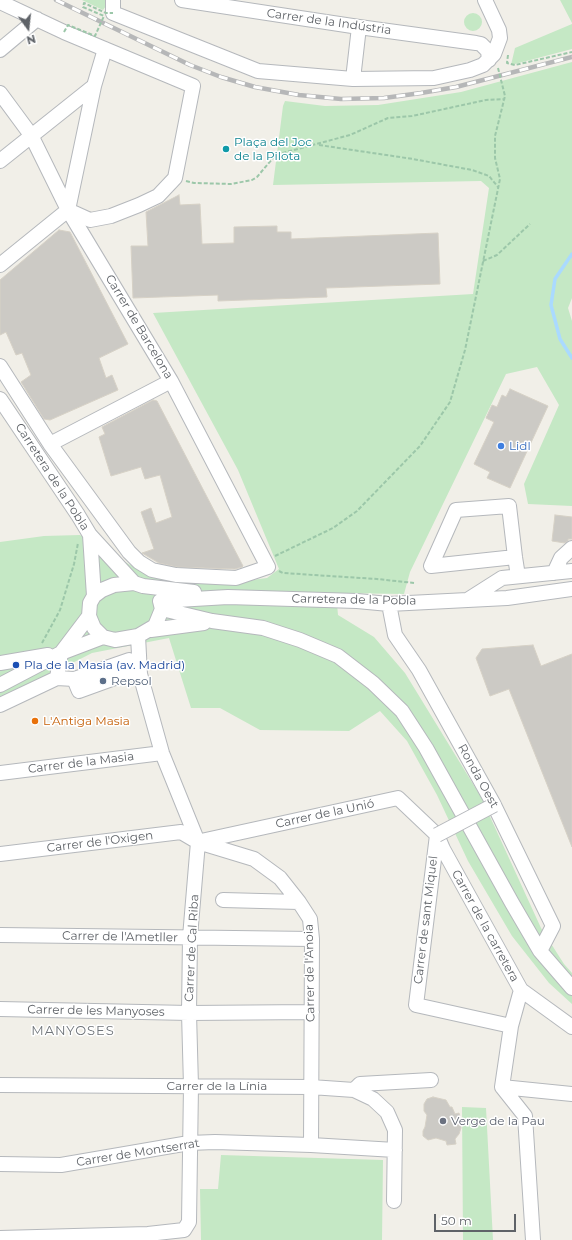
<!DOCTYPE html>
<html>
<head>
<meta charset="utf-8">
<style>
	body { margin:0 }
	#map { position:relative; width:572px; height:1240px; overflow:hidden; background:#f1efe8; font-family:Montserrat,sans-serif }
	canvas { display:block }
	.north { position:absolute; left:8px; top:8px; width:40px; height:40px; -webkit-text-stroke:3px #fff; paint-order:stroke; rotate:165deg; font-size:11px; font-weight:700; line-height:16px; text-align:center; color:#5f6368 }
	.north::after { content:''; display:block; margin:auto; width:14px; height:18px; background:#5f6368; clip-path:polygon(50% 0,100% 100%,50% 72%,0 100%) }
	.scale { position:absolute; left:434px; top:1214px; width:82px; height:18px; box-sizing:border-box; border:2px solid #5f6368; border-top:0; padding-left:5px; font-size:12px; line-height:14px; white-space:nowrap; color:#5f6368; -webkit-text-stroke:3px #fff; paint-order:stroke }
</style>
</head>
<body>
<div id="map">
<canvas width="572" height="1240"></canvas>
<div class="north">N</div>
<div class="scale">50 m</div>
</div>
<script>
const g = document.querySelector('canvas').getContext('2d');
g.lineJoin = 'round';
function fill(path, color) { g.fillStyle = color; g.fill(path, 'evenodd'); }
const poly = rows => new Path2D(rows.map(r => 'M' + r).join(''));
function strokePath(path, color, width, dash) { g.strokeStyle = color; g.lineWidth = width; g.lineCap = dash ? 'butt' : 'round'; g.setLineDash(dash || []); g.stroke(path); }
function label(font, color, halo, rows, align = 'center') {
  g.font = font + ' Montserrat,sans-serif'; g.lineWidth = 3; g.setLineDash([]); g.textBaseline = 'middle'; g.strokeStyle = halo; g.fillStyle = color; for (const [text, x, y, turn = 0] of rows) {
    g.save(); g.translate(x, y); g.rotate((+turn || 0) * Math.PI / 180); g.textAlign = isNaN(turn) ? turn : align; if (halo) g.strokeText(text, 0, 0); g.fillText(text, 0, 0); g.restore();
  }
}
const green = poly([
	[82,0,107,0,106,6,103,10],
	[560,0,572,0,572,23],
	'464 22a9 9 0 1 1 18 0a9 9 0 1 1-18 0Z',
	[572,24,572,49,511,65,515,48],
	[572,62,572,298,568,308,572,321,572,506,528,504,524,484,559,405,537,367,506,374,410,572,404,594,336,593,338,615,374,637,405,673,481,797,541,928,564,964,572,973,572,1004,549,983,512,936,468,861,437,795,407,741,380,711,349,731,260,730,220,708,191,708,169,638,92,653,0,700,0,542,44,536,80,535,142,572,235,582,267,578,279,569,238,470,153,313,473,294,489,188,481,181,273,185,283,106,285,101,325,106,378,105,461,92],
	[462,1107,486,1108,493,1240,463,1240],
	[221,1155,383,1160,382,1240,201,1240,200,1189,218,1189]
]);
const stream = poly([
	[572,254,555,279,551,305,560,339,572,358]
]);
const building = poly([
	[179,195,180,205,200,204,202,244,234,243,234,227,277,226,277,232,291,232,291,239,438,233,440,284,326,288,327,297,218,301,218,295,133,298,131,246,148,246,146,212,179,195],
	[59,230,70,232,128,344,99,358,106,378,112,375,118,390,50,420,44,419,21,382,31,375,22,353,16,355,6,332,0,335,0,280,59,230],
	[510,389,548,406,510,488,487,478,490,472,474,464,494,422,486,418,492,405,497,407,502,395,506,397,510,389],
	[153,400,157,401,243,566,242,567,235,569,177,567,159,563,142,553,154,549,141,512,151,508,156,523,172,517,160,475,145,479,141,467,111,476,99,437,105,434,102,427,153,400],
	[555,515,572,517,572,539,568,539,568,541,565,543,552,541,555,515],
	[533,645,541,666,572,654,572,847,509,689,490,696,476,658,482,649,533,645],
	[433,1097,446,1100,450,1107,452,1107,455,1114,459,1113,461,1121,461,1128,459,1134,455,1139,456,1144,447,1145,446,1141,436,1138,428,1140,423,1136,423,1131,425,1127,427,1115,424,1111,424,1104,427,1099,433,1097]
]);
const path = poly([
	[508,55,507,63,515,65,572,52],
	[319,145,413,159,472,170,489,176,498,187],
	[186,181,194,183,231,184,252,180,257,177,273,158,279,154,350,135,388,118,412,116,486,100,505,99],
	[483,261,497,255,530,224],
	[275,556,333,528,357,511,420,446,450,402,465,350,500,179,495,158,495,136,505,96],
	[279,571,283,573,377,579,414,583],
	[42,643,60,610,74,564,78,543]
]);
const minor = poly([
	[113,0,113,13,258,71,353,79,434,78,470,70,483,65,494,54,500,38,499,30,485,0],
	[182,0,359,27,476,43,481,44,488,51,489,60],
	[0,2,64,32,193,86,175,178,158,196,139,205,111,216,90,220,68,210],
	[0,50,37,19],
	[353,79,359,27],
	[0,93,31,135,68,210,171,381,268,567,236,578,176,575,152,570,139,562,129,552,50,444,0,366],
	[0,161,94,86],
	[68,210,94,86,105,49],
	[0,265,68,210],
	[0,399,78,515,90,535,134,583],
	[50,444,171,381],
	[90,535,94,596],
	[515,557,431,566,456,510,509,506,515,557,518,576],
	[554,573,561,558,572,548],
	[469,599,502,578,572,571],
	[160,601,228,597,357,601,389,604,507,598,572,589],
	[389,604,395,635,419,670,494,805,553,926,540,951],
	[162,609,212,621,263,628,300,640,338,656,373,683,402,711,426,748,512,903,540,951,572,988],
	[89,616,94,628,103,637,115,640,138,636,155,626,162,609,160,601],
	[151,630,204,623],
	[0,663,48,655],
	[57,678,61,653,89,616,90,603,94,596,102,590,114,585,134,583,143,586,194,592],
	[74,679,79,691,137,670],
	[0,685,61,653,103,637],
	[0,705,57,678,74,679,129,660],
	[0,773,162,753],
	[437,835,416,1005,511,1026],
	[201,841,398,798,437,835,443,849,521,990,572,1027],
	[0,854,181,832,198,842,254,859,280,878,299,902,310,919,312,939,311,1145],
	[223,900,299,902],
	[0,935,312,939],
	[0,1009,189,1013,312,1012],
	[0,1085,311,1087,354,1090,373,1099,387,1112,395,1130,394,1201],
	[502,1087,525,1116,533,1240],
	[502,1087,511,1026,521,990],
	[502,1087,572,1094],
	[354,1090,360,1084,431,1080],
	[0,1164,61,1165,189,1143,215,1142,311,1145,395,1150],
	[0,1238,148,1234,184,1230,189,1222,191,1086,189,1013,190,937,198,842,162,753,140,674,138,636]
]);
const rail = poly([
	[56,0,190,65,221,77,255,87,299,95,341,99,384,98,421,93,456,87,572,57]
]);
const pathBridge = poly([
	[64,32,68,25,95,36,104,16,83,7,84,3,106,13,113,13],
	[498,68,505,96]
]);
const minorBridge = poly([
	[437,835,494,805]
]);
const markers = [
	[226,149,4,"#0f9aa8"],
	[501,446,4,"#3f7fe0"],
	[16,665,4,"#1a4fb4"],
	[103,681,4,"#5c6f8a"],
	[35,721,4,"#e8710a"],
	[443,1121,4,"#6b7280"]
];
const streetNames = [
	["Carrer de la Indústria",329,22,8],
	["Carrer de Barcelona",139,327,59],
	["Carretera de la Pobla",52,477,57],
	["Carretera de la Pobla",354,600,1],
	["Carrer de la Masia",81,763,-7],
	["Ronda Oest",478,776,61],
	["Carrer de la Unió",325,814,-12],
	["Carrer de l'Oxigen",100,842,-7],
	["Carrer de sant Miquel",426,920,-83],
	["Carrer de la carretera",485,926,61],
	["Carrer de l'Ametller",120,937,1],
	["Carrer de Cal Riba",192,948,-87],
	["Carrer de l'Anoia",310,973,-91],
	["Carrer de les Manyoses",96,1011,1],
	["Carrer de la Línia",217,1086],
	["Carrer de Montserrat",138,1153,-9]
];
const cultureNames = [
	["Plaça del Joc",234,142],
	["de la Pilota",234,156]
];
const shopNames = [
	["Lidl",509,446]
];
const transitNames = [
	["Pla de la Masia (av. Madrid)",24,665]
];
const serviceNames = [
	["Repsol",111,681]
];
const foodNames = [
	["L'Antiga Masia",43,721]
];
const worshipNames = [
	["Verge de la Pau",451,1121]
];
const neighbourhoodNames = [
	["MANYOSES",73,1031]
];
fill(green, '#c5e8c5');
strokePath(stream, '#aadaff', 3.5);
fill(building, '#cccac5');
strokePath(building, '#d6d1c6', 1);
strokePath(minor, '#b5b8bc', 16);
strokePath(path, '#9cc7a9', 2, [4, 2]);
strokePath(minor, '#fff', 14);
strokePath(rail, '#b6b7b8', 4.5);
strokePath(rail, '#fff', 3, [9]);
strokePath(minorBridge, '#b5b8bc', 16, []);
strokePath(pathBridge, '#9cc7a9', 2, [4, 2]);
strokePath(minorBridge, '#fff', 14);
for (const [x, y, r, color] of markers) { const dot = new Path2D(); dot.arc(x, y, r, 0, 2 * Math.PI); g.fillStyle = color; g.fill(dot); strokePath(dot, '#fff', 1.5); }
label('12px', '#5f6368', '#fff', streetNames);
label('12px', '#0d838f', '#fff', cultureNames, 'left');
label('12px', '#366cbe', '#fff', shopNames, 'left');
label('12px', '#164399', '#fff', transitNames, 'left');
label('12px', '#4e5e75', '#fff', serviceNames, 'left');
label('12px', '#c56008', '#fff', foodNames, 'left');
label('12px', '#5b616d', '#fff', worshipNames, 'left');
g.letterSpacing = '1px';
label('13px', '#70757a', '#fff', neighbourhoodNames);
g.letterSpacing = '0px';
</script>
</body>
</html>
